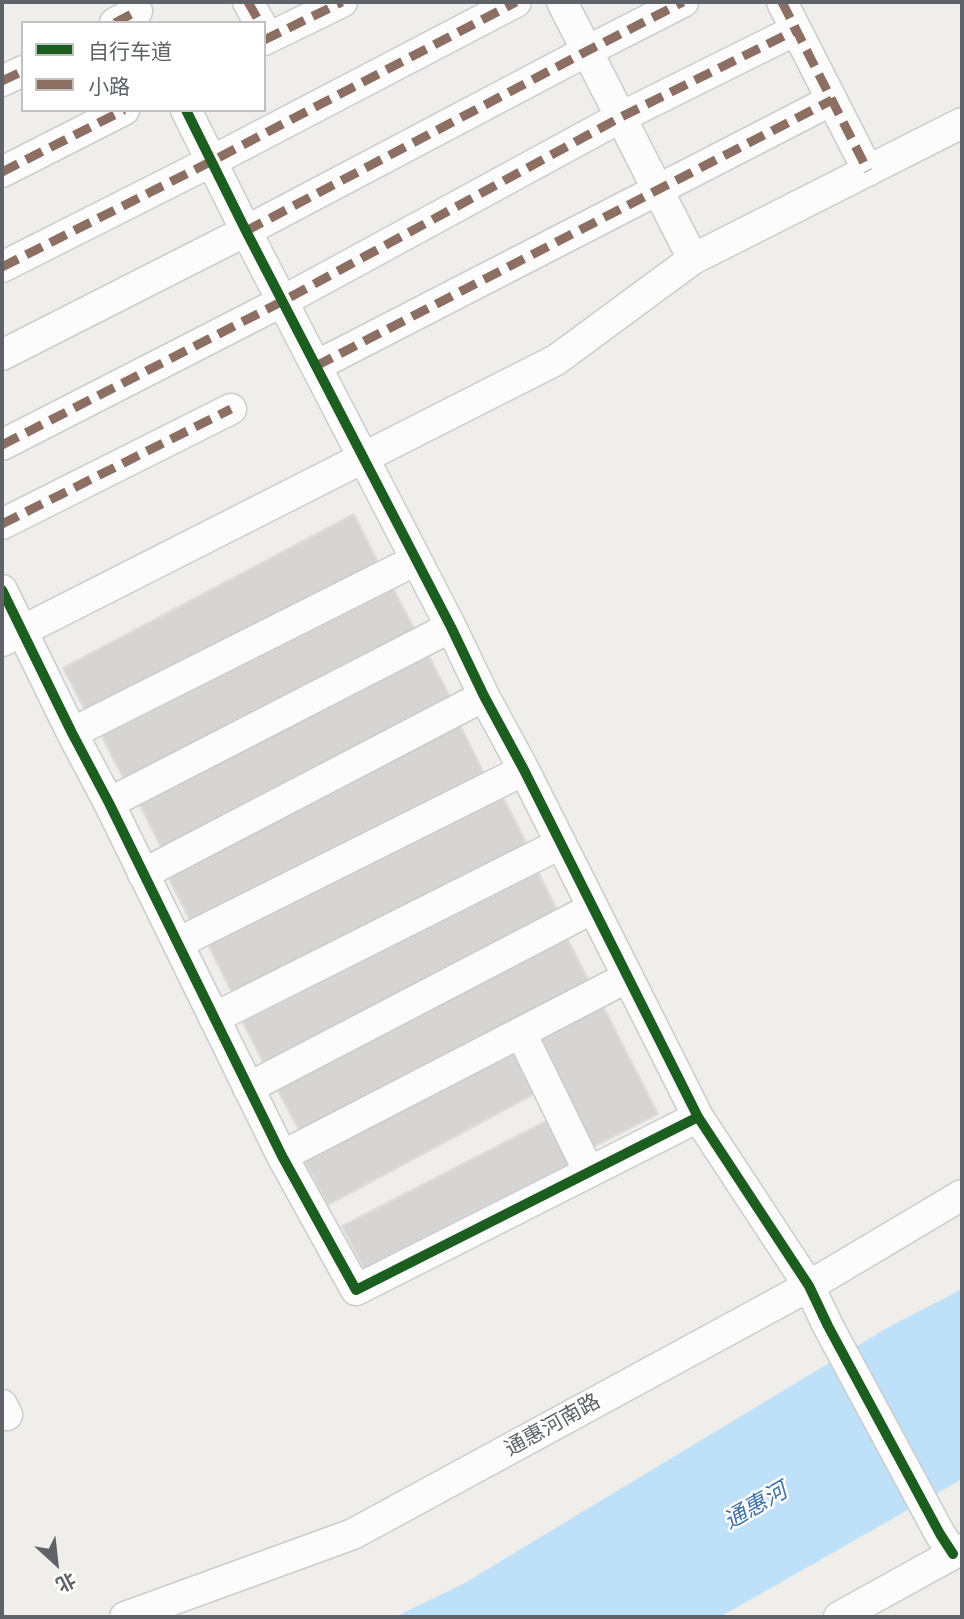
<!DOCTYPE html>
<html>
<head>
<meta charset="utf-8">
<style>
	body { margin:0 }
	#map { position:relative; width:964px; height:1619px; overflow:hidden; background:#efeeea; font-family:Signika,"Noto Sans SC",sans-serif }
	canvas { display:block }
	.frame { position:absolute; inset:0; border:4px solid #5f6368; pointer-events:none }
	.legend { position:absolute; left:21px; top:21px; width:245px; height:91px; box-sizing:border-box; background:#fff; border:2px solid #bfc1c3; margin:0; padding:9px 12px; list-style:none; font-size:21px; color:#5f6368 }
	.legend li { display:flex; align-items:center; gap:14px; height:35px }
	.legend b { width:35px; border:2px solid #bfc1c3 }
	.north { position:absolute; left:21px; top:1528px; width:70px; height:70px; -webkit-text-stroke:5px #fff; paint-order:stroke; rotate:153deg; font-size:19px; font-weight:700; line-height:28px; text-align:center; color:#5f6368 }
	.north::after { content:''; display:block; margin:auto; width:24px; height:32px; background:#5f6368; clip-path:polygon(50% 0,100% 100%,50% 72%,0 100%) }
</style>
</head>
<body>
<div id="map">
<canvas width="964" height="1619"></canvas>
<div class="frame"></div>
<ul class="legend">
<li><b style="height:9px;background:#1b5e20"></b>自行车道</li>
<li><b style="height:9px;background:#8d6e63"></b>小路</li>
</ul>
<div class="north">北</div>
</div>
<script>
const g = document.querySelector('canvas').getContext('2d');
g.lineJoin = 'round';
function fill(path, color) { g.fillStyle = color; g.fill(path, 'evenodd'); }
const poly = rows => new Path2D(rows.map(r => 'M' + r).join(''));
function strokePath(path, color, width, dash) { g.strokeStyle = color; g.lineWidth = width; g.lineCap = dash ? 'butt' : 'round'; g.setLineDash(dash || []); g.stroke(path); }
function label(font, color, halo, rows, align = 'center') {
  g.font = font + ' Signika,"Noto Sans SC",sans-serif'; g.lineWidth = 5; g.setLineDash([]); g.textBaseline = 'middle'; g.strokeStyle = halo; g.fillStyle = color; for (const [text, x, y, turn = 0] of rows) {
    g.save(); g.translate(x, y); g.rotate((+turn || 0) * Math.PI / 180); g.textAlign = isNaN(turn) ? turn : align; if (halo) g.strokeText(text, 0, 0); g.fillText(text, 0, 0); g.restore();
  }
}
const water = poly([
	[962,1289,962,1479,720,1617,395,1617,463,1584,887,1328]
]);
const building = poly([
	[354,514,378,562,88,716,63,668,354,514],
	[390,582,416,632,125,781,99,731,390,582],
	[428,654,451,699,161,847,138,801,428,654],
	[458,721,485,775,192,924,165,871,458,721],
	[502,795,528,846,232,993,206,941,502,795],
	[535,866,559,914,264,1064,239,1015,535,866],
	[567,938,589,981,300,1132,277,1089,567,938],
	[603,1006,658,1114,589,1149,534,1041,603,1006],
	[513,1046,538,1092,328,1205,303,1158,513,1046],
	[554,1117,577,1162,364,1270,342,1226,554,1117]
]);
const minor = poly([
	[248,2,260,23],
	[562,2,693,259],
	[782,2,868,171],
	[115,23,137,11],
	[264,40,342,2],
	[2,81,23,71],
	[186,110,246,231,451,627,484,696,524,770,698,1117,809,1286,828,1326,940,1534,953,1554],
	[2,172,124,110],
	[2,267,212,161,516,2],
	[2,355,246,231,587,51,683,2],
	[316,366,832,100],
	[2,445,283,301,621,117,796,30],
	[2,524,231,409],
	[2,590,72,733,109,803,282,1156,356,1290,698,1117],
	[2,641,556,360,693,259,962,123],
	[72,733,416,560],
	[109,803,451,627],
	[143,874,484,696],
	[178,943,524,770],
	[214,1018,560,844],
	[521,1033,589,1172],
	[248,1088,593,908],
	[282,1156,628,977],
	[2,1405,7,1415],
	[125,1617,353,1534,809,1286,962,1195],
	[839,1617,962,1549]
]);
const quiet = poly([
	[248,2,260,23],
	[782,2,868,171],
	[115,23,137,11],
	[264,40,342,2],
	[2,81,23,71],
	[2,172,124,110],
	[246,231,587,51,683,2],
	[2,267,212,161,516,2],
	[316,366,832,100],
	[2,445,283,301,621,117,796,30],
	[2,524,231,409]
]);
const cycleway = poly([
	[186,110,246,231,451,627,484,696,524,770,698,1117,809,1286,828,1326,940,1534,953,1554],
	[2,590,72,733,109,803,282,1156,356,1290,698,1117]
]);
const streetNames = [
	["通惠河南路",553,1426,-29]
];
const waterNames = [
	["通惠河",756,1507,-30]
];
fill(water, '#bfe0f9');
fill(building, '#d6d5d3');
strokePath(building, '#deddd9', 2);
strokePath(minor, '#cbcccc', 33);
strokePath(minor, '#fdfcfc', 30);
strokePath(quiet, '#8d6e63', 9, [18, 9]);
strokePath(cycleway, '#1b5e20', 10);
label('21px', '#5f6368', '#fff', streetNames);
label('italic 23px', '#4174aa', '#fff', waterNames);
</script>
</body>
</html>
